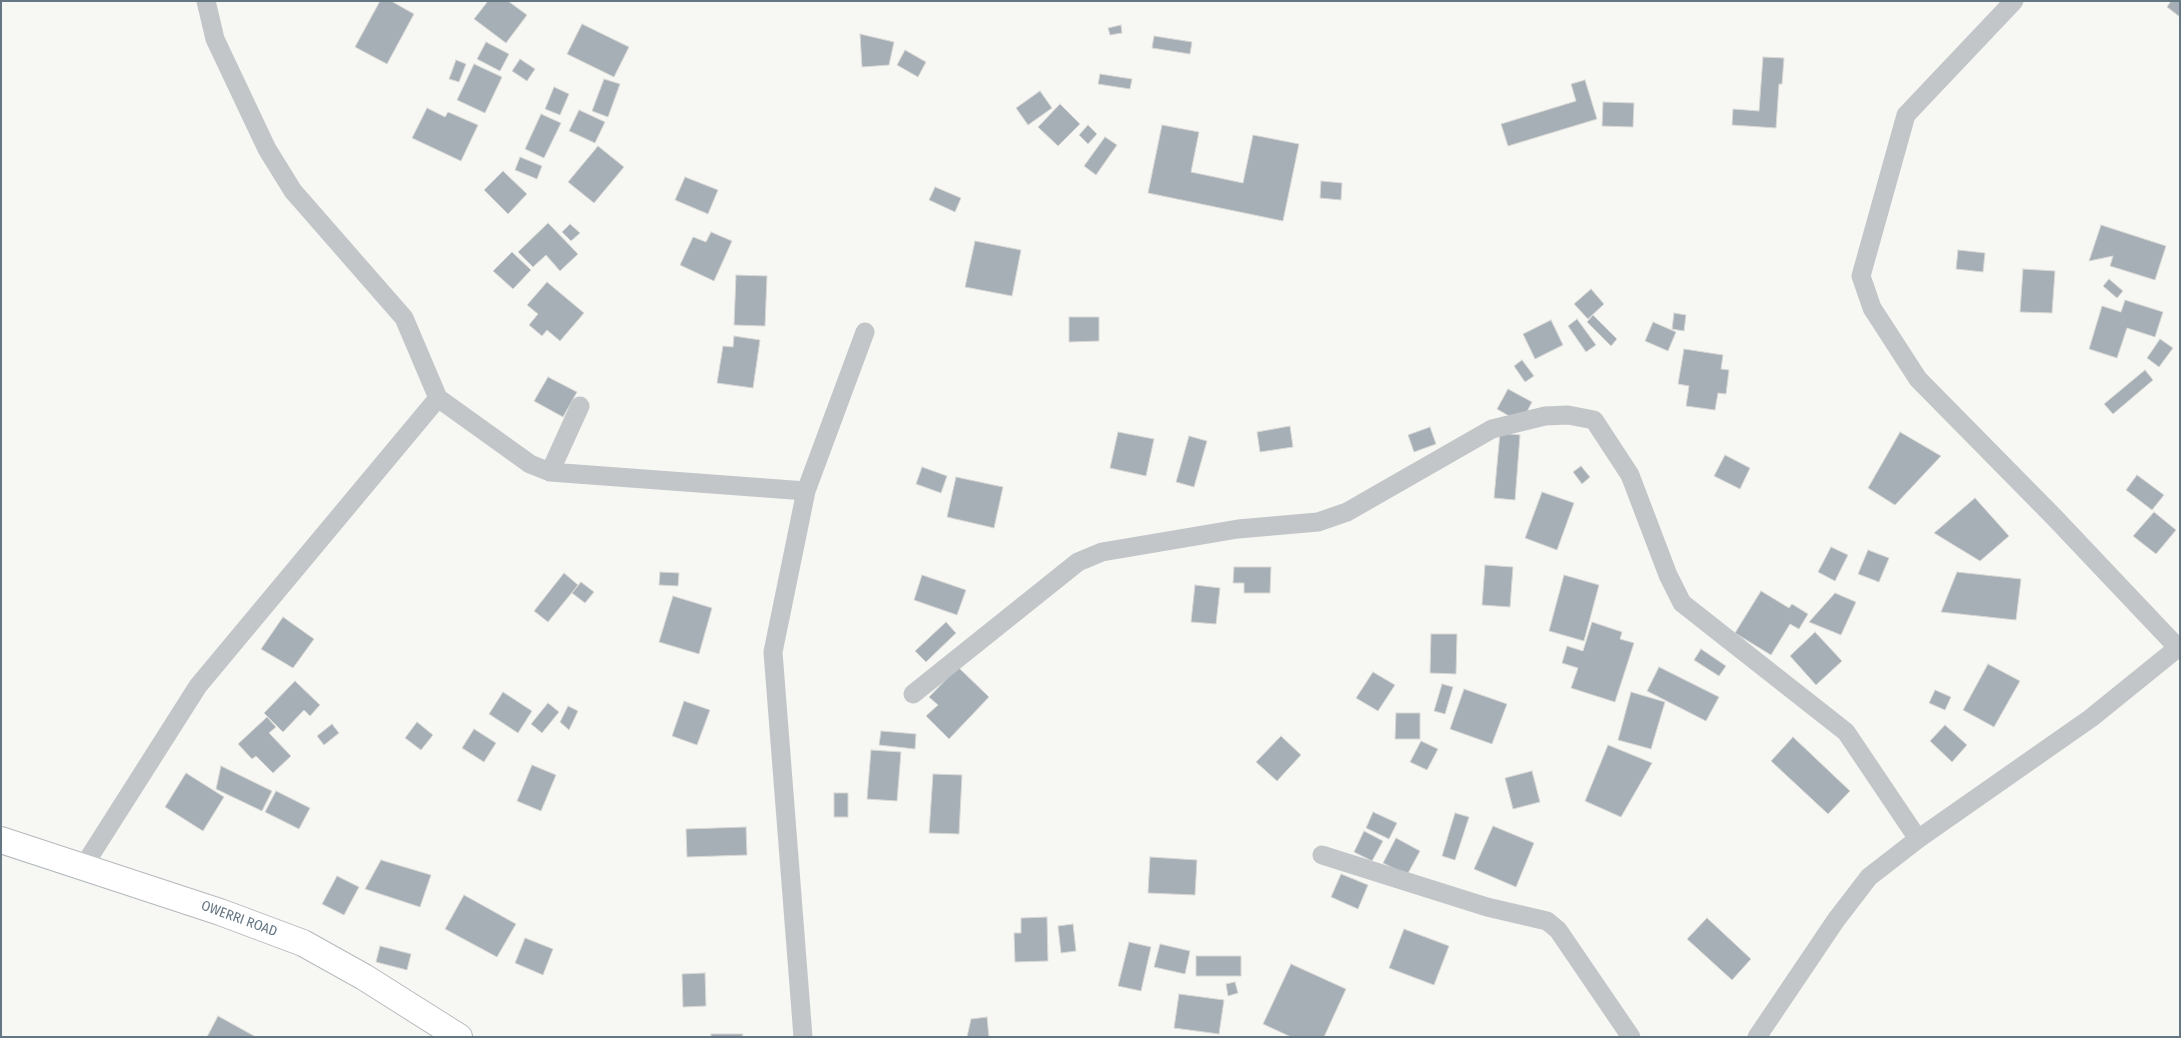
<!DOCTYPE html>
<html>
<head>
<meta charset="utf-8">
<style>
	body { margin:0 }
	#map { position:relative; width:2181px; height:1038px; overflow:hidden; background:#f7f7f3; font-family:"Fira Sans Condensed",sans-serif }
	canvas { display:block }
	.frame { position:absolute; inset:0; border:2px solid #667784; pointer-events:none }
</style>
</head>
<body>
<div id="map">
<canvas width="2181" height="1038"></canvas>
<div class="frame"></div>
</div>
<script>
const g = document.querySelector('canvas').getContext('2d');
g.lineJoin = 'round';
function fill(path, color) { g.fillStyle = color; g.fill(path, 'evenodd'); }
const poly = rows => new Path2D(rows.map(r => 'M' + r).join(''));
function strokePath(path, color, width, dash) { g.strokeStyle = color; g.lineWidth = width; g.lineCap = dash ? 'butt' : 'round'; g.setLineDash(dash || []); g.stroke(path); }
function label(font, color, halo, rows, align = 'center') {
  g.font = font + ' "Fira Sans Condensed",sans-serif'; g.lineWidth = 5; g.setLineDash([]); g.textBaseline = 'middle'; g.strokeStyle = halo; g.fillStyle = color; for (const [text, x, y, turn = 0] of rows) {
    g.save(); g.translate(x, y); g.rotate((+turn || 0) * Math.PI / 180); g.textAlign = isNaN(turn) ? turn : align; if (halo) g.strokeText(text, 0, 0); g.fillText(text, 0, 0); g.restore();
  }
}
const building = poly([
	[380,1,391,1,414,14,387,64,355,47,380,1],
	[488,1,508,1,527,15,506,43,474,19,488,1],
	[2171,1,2180,1,2180,17,2167,7,2171,1],
	[582,24,629,47,614,77,567,54,582,24],
	[1121,25,1122,33,1110,35,1108,28,1121,25],
	[860,34,894,42,889,65,862,67,860,34],
	[1154,36,1192,42,1190,54,1152,48,1154,36],
	[486,42,509,54,500,71,477,59,486,42],
	[905,50,926,62,918,77,897,65,905,50],
	[1763,57,1784,58,1782,84,1779,84,1776,128,1732,125,1733,109,1759,111,1763,57],
	[520,59,535,69,527,81,512,71,520,59],
	[456,60,466,64,459,82,449,79,456,60],
	[474,64,502,77,485,113,457,100,474,64],
	[1100,74,1132,79,1130,89,1098,84,1100,74],
	[604,79,620,84,608,117,592,111,604,79],
	[1585,80,1597,119,1508,146,1501,124,1576,101,1571,84,1585,80],
	[554,87,569,94,560,115,545,109,554,87],
	[1040,91,1052,108,1028,125,1016,108,1040,91],
	[1603,102,1634,103,1633,127,1602,126,1603,102],
	[1060,104,1080,124,1058,146,1038,127,1060,104],
	[427,108,445,117,448,112,478,125,461,161,412,138,427,108],
	[579,110,605,122,595,143,569,131,579,110],
	[541,114,561,123,544,158,525,149,541,114],
	[1088,125,1097,134,1088,144,1079,135,1088,125],
	[1162,125,1199,132,1191,172,1243,183,1253,135,1299,144,1283,221,1148,193,1162,125],
	[1105,137,1117,145,1096,175,1084,166,1105,137],
	[598,146,624,167,594,203,568,182,598,146],
	[520,157,542,166,537,179,515,170,520,157],
	[503,171,527,194,508,214,484,190,503,171],
	[685,177,718,190,708,214,675,200,685,177],
	[1321,181,1342,183,1341,200,1320,198,1321,181],
	[935,187,961,198,955,212,929,200,935,187],
	[548,223,578,254,560,271,546,255,533,267,518,252,548,223],
	[570,224,580,233,571,241,562,232,570,224],
	[2101,225,2166,246,2155,280,2110,266,2113,256,2089,261,2101,225],
	[711,232,732,241,714,281,680,265,693,237,706,242,711,232],
	[975,241,1021,250,1012,296,965,287,975,241],
	[1958,250,1985,253,1983,272,1956,269,1958,250],
	[512,252,531,270,513,289,493,271,512,252],
	[2023,269,2055,271,2052,313,2020,312,2023,269],
	[736,275,767,276,765,326,734,325,736,275],
	[2109,279,2123,291,2117,298,2103,286,2109,279],
	[547,282,584,313,560,341,547,330,542,336,529,325,538,314,527,305,547,282],
	[1591,289,1604,304,1588,319,1574,304,1591,289],
	[2125,300,2163,312,2155,337,2127,328,2117,358,2089,349,2102,306,2121,312,2125,300],
	[1674,313,1686,315,1684,331,1672,329,1674,313],
	[1593,315,1617,339,1611,346,1587,322,1593,315],
	[1069,317,1099,317,1099,341,1069,342,1069,317],
	[1577,319,1596,345,1586,352,1568,326,1577,319],
	[1551,320,1563,345,1535,359,1523,334,1551,320],
	[1653,322,1676,332,1668,351,1645,341,1653,322],
	[734,336,760,340,753,388,717,383,723,346,733,347,734,336],
	[2160,339,2173,348,2159,367,2147,358,2160,339],
	[1684,349,1723,355,1721,369,1729,370,1726,394,1718,393,1715,410,1686,406,1689,386,1678,384,1684,349],
	[1522,360,1534,376,1525,382,1514,366,1522,360],
	[2145,370,2153,380,2113,414,2104,404,2145,370],
	[548,377,577,392,563,417,534,401,548,377],
	[1508,389,1532,402,1521,423,1497,409,1508,389],
	[1290,426,1293,447,1260,452,1257,432,1290,426],
	[1430,427,1436,444,1414,452,1408,435,1430,427],
	[1118,432,1154,439,1146,476,1110,468,1118,432],
	[1900,432,1941,456,1895,505,1868,488,1900,432],
	[1500,433,1520,435,1515,500,1494,498,1500,433],
	[1189,436,1207,441,1194,487,1176,482,1189,436],
	[1725,455,1750,468,1740,489,1714,476,1725,455],
	[1581,466,1590,477,1582,484,1573,472,1581,466],
	[922,467,947,476,941,493,916,484,922,467],
	[2137,475,2164,495,2152,510,2126,490,2137,475],
	[956,477,1003,487,994,528,947,517,956,477],
	[1542,492,1574,503,1557,550,1525,538,1542,492],
	[1975,498,2009,536,1980,561,1934,533,1975,498],
	[2154,512,2176,530,2156,554,2133,536,2154,512],
	[1831,547,1848,555,1835,581,1818,572,1831,547],
	[1868,550,1889,558,1879,582,1858,574,1868,550],
	[1485,565,1513,567,1510,607,1482,605,1485,565],
	[1234,567,1271,567,1270,593,1244,593,1244,583,1233,583,1234,567],
	[660,572,679,573,678,586,659,585,660,572],
	[1957,572,2021,579,2016,620,1941,612,1957,572],
	[564,573,578,585,548,622,534,611,564,573],
	[922,575,966,590,957,615,914,600,922,575],
	[1564,575,1599,585,1584,641,1549,631,1564,575],
	[581,582,594,592,585,603,572,593,581,582],
	[1195,585,1220,588,1216,624,1191,622,1195,585],
	[1761,591,1789,608,1792,604,1808,614,1799,629,1790,624,1771,655,1735,633,1761,591],
	[1835,593,1856,602,1841,635,1809,622,1835,593],
	[673,596,712,608,699,654,659,642,673,596],
	[283,617,314,639,293,668,261,649,283,617],
	[946,622,956,633,926,662,915,651,946,622],
	[1592,622,1622,632,1620,639,1634,643,1615,702,1571,688,1578,668,1562,663,1567,646,1583,651,1592,622],
	[1815,632,1842,661,1816,685,1790,656,1815,632],
	[1431,634,1457,634,1456,674,1430,673,1431,634],
	[1701,649,1726,666,1719,676,1694,660,1701,649],
	[1988,664,2020,681,1994,727,1963,710,1988,664],
	[958,667,989,697,949,739,926,716,938,705,929,697,958,667],
	[1659,667,1719,697,1706,721,1647,691,1659,667],
	[1373,672,1395,685,1378,711,1356,698,1373,672],
	[295,681,320,705,310,716,304,710,283,732,264,713,295,681],
	[1442,684,1453,687,1445,714,1434,711,1442,684],
	[1464,689,1507,704,1492,744,1450,729,1464,689],
	[1935,690,1951,697,1945,710,1929,703,1935,690],
	[503,692,532,711,518,733,489,714,503,692],
	[1631,692,1665,702,1651,749,1618,740,1631,692],
	[684,701,710,710,697,745,672,736,684,701],
	[548,703,559,712,542,733,531,724,548,703],
	[568,706,578,711,569,730,560,722,568,706],
	[1396,713,1420,713,1420,739,1395,739,1396,713],
	[267,717,276,727,269,733,291,756,273,773,256,756,252,759,238,744,267,717],
	[417,722,433,735,421,750,405,738,417,722],
	[332,724,339,733,324,745,317,736,332,724],
	[1945,725,1967,745,1952,762,1930,741,1945,725],
	[474,729,496,743,484,762,462,748,474,729],
	[881,731,916,734,915,749,879,745,881,731],
	[1281,736,1301,755,1277,781,1256,762,1281,736],
	[1793,737,1850,791,1828,814,1771,761,1793,737],
	[1421,741,1438,749,1427,770,1410,762,1421,741],
	[1608,745,1652,763,1621,817,1585,801,1608,745],
	[871,750,901,752,897,801,867,799,871,750],
	[532,765,556,775,541,811,517,801,532,765],
	[221,766,272,791,262,811,216,789,221,766],
	[1532,771,1540,802,1513,809,1505,778,1532,771],
	[186,773,224,797,203,831,165,807,186,773],
	[933,774,962,775,959,834,929,833,933,774],
	[276,791,310,808,299,829,265,812,276,791],
	[834,793,848,793,848,817,834,817,834,793],
	[1373,812,1397,823,1389,839,1366,828,1373,812],
	[1455,813,1469,817,1455,860,1442,856,1455,813],
	[1493,826,1534,843,1516,887,1474,869,1493,826],
	[746,827,747,855,687,857,686,829,746,827],
	[1364,831,1383,841,1372,861,1354,852,1364,831],
	[1396,838,1420,851,1407,875,1383,863,1396,838],
	[1150,857,1197,860,1195,895,1148,893,1150,857],
	[381,860,431,875,420,907,365,889,381,860],
	[1341,874,1368,885,1358,909,1331,897,1341,874],
	[337,876,359,887,344,915,322,904,337,876],
	[464,895,516,924,497,957,445,929,464,895],
	[1047,917,1048,961,1015,962,1014,933,1021,933,1021,918,1047,917],
	[1707,918,1751,959,1732,980,1687,939,1707,918],
	[1073,924,1076,951,1061,953,1058,926,1073,924],
	[1404,929,1449,946,1434,985,1389,968,1404,929],
	[525,938,553,949,543,975,515,963,525,938],
	[1129,942,1151,947,1141,991,1118,986,1129,942],
	[1160,944,1190,951,1185,974,1154,967,1160,944],
	[380,946,411,954,407,970,376,962,380,946],
	[1196,956,1241,956,1241,976,1196,976,1196,956],
	[1291,964,1346,989,1324,1037,1291,1037,1263,1024,1291,964],
	[705,973,706,1006,683,1007,682,974,705,973],
	[1235,982,1238,993,1228,996,1226,984,1235,982],
	[1179,994,1224,1000,1219,1034,1174,1028,1179,994],
	[218,1016,256,1037,207,1037,218,1016],
	[987,1017,989,1037,967,1037,971,1019,987,1017],
	[711,1034,743,1034,742,1037,711,1037,711,1034]
]);
const street = poly([
	[206,1,215,39,267,149,293,191,404,318,438,398,530,464,550,472,806,491],
	[2014,1,1906,115,1861,276,1872,308,1918,379,2054,517,2180,650],
	[550,472,580,406],
	[913,694,1078,562,1102,552,1238,529,1318,522,1347,512,1492,429,1545,416,1568,415,1594,420,1630,475,1668,575,1682,603,1846,732,1918,839],
	[1322,855,1487,907,1547,921,1558,930,1631,1037],
	[83,867,198,686,438,398],
	[803,1037,773,652,806,491,865,332],
	[1757,1037,1836,920,1869,877,1918,839,2091,718,2180,646]
]);
const secondary = poly([
	[1,840,220,912,303,943,364,977,459,1037]
]);
const streetNames = [
	["OWERRI ROAD",239,919,20]
];
fill(building, '#a6afb5');
strokePath(building, '#d8d8d6', 1);
strokePath(secondary, '#b4babe', 28);
strokePath(street, '#c2c6c9', 19);
strokePath(secondary, '#fff', 26);
label('14px', '#667784', '#fff', streetNames);
</script>
</body>
</html>
